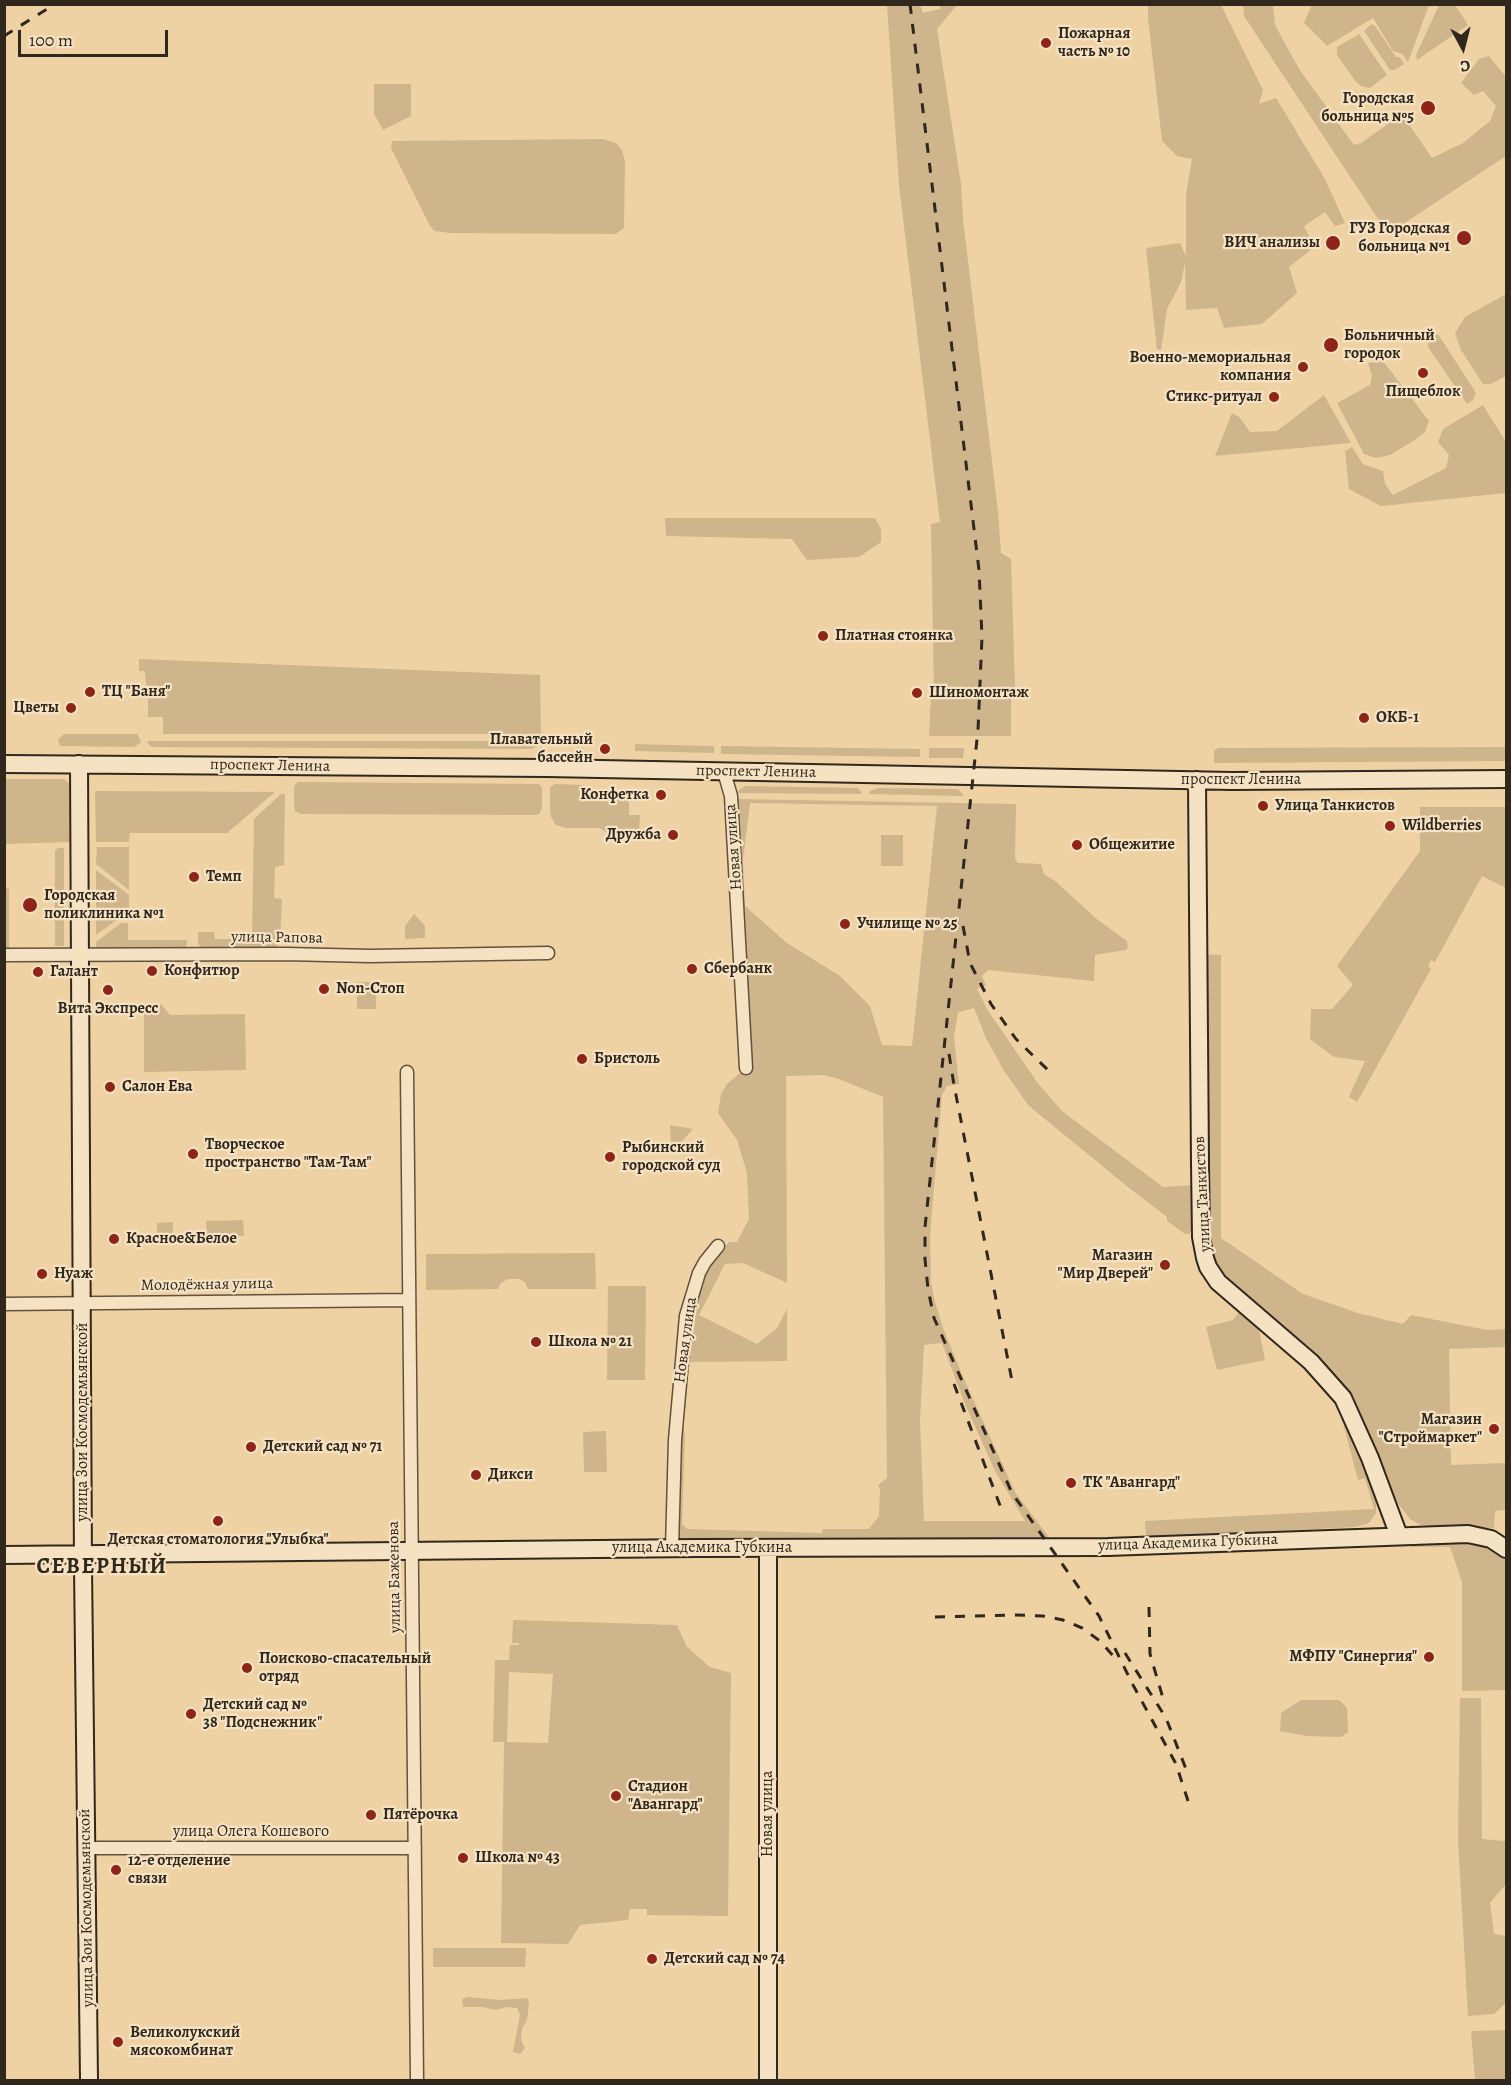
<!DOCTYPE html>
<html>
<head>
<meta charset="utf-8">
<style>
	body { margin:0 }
	#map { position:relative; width:1511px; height:2085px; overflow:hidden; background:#efd2a3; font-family:Alegreya,serif }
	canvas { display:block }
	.frame { position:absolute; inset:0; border:6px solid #30271d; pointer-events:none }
	.north { position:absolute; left:1433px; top:18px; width:60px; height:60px; -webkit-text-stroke:4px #f5e2c3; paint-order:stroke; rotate:173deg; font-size:16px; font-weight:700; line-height:24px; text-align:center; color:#30271d }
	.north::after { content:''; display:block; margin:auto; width:21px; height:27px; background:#30271d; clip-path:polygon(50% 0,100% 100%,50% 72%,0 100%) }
	.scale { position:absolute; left:18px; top:30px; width:150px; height:27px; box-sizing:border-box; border:3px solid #30271d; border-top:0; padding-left:8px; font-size:18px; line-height:21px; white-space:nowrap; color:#30271d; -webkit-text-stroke:4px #f5e2c3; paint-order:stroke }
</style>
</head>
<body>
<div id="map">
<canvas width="1511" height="2085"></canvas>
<div class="frame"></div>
<div class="north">С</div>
<div class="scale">100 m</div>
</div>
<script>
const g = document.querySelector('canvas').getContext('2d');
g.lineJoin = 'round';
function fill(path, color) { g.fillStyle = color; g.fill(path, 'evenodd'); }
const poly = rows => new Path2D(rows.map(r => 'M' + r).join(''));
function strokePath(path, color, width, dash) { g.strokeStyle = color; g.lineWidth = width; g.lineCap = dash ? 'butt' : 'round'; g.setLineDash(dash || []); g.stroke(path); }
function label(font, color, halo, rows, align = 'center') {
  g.font = font + ' Alegreya,serif'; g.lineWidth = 4.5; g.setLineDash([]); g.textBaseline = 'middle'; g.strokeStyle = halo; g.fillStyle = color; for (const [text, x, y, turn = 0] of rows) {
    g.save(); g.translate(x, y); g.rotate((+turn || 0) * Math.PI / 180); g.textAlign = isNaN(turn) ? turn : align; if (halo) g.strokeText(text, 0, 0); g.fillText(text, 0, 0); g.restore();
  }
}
const green = poly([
	[1312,4,1429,4,1429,5,1408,62,1402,54,1393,51,1373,18,1327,46,1304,23],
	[887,5,920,5,923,13,940,9,940,5,957,5,937,29,961,184,963,219,998,512,1001,553,1011,559,1015,688,1011,689,1011,736,929,736,931,696,934,695,931,524,940,522,899,185],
	[1148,5,1221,5,1263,90,1259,104,1276,98,1325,179,1345,223,1335,226,1325,212,1304,226,1314,247,1289,267,1297,293,1262,324,1224,328,1217,308,1186,310,1185,263,1181,282,1167,309,1161,350,1157,349,1146,248,1180,243,1186,256,1186,194,1192,159,1177,156,1162,141,1148,18],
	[1243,5,1273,5,1275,25,1299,69,1354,145,1361,143,1402,114,1432,158,1463,143,1490,121,1496,106,1483,91,1474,95,1461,83,1479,59,1489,56,1506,77,1506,156,1397,228,1382,225,1244,16],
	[1439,5,1455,5,1468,25,1417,60,1416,55],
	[1371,24,1375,26,1396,57,1400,57,1404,64,1394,70,1390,70,1364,31],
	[1359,34,1387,75,1370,88,1361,86,1356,82,1337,55,1337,47],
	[374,84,411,84,411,116,383,130,374,114],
	[603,139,616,143,622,150,625,162,624,228,616,234,450,233,435,231,430,226,391,148,392,141],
	[1506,294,1506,376,1491,384,1483,384,1461,350,1455,333,1465,317],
	[1438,334,1476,393,1473,400,1467,404,1428,347,1429,338],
	[1383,361,1429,421,1425,432,1415,440,1390,455,1376,458,1364,454,1337,403,1370,385,1372,376,1368,363],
	[1324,395,1351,443,1215,456,1232,413,1239,417,1250,432,1277,431],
	[1483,405,1506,442,1506,493,1381,506,1349,489,1345,451,1352,447,1363,464,1383,471,1385,484,1393,495,1446,468,1449,455,1438,442,1443,429],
	[665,518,875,518,881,529,881,542,859,557,807,560,792,539,666,536],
	[139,659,540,675,541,734,163,734,163,717,148,717,148,686,146,684,145,671,139,671],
	[64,734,137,734,141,741,140,743,134,747,60,746,58,739],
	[147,741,540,741,539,745,532,749,154,747,150,746],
	[635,744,714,746,714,753,635,751],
	[721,746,920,749,920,757,721,754],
	[1506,747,1506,761,1214,763,1214,751,1218,748],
	[929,748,964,748,963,758,929,758],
	[4,779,64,779,72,786,71,842,5,844],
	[298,782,539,784,542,788,542,808,539,814,536,815,301,814,295,811,294,804,294,786],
	[555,784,584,785,585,797,629,797,629,815,640,815,639,831,634,836,611,836,600,828,565,828,556,825,551,817,550,807,550,787],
	[746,786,858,788,862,794,737,793,740,789],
	[878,788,958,789,964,796,869,794,870,791],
	[95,791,275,792,227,833,130,833,129,842,96,842],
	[281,794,285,794,284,865,275,867,274,898,282,899,280,943,275,948,203,949,198,944,198,932,214,932,215,939,252,939,254,819],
	[737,799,1016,804,1015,858,1018,863,1041,864,1044,874,1055,881,1098,920,1127,941,1128,947,1126,950,1095,955,1094,981,988,970,982,976,986,985,977,989,987,1009,1037,1082,1062,1111,1163,1187,1194,1185,1195,1234,1191,1231,1189,1234,1185,1234,1167,1221,1167,1217,1128,1187,1029,1106,1004,1071,986,1038,974,1008,958,1012,954,1037,959,1084,947,1086,942,1095,930,1235,931,1283,935,1302,943,1328,964,1379,1015,1492,1051,1540,676,1540,677,1477,691,1316,708,1265,729,1242,737,1242,749,1219,747,1173,737,1140,718,1113,721,1094,727,1084,741,1072,752,1071],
	[750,803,937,806,912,1046,882,1045,870,1006,840,976,787,943,745,906,743,861],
	[822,1075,836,1078,883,1097,887,1478,878,1485,880,1489,879,1516,869,1529,823,1529,822,1533,687,1529,682,1524,685,1433,683,1427,688,1362,787,1361,787,1309,777,1328,757,1344,699,1315,725,1264,743,1263,787,1283,786,1076],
	[942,1343,965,1404,995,1471,1025,1521,924,1521,920,1421,924,1345],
	[1420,807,1506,807,1506,888,1482,876,1435,962,1431,960,1428,966,1431,969,1357,1102,1349,1097,1365,1061,1334,1057,1310,1039,1311,1009,1332,1009,1353,985,1337,966,1420,851],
	[881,835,903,835,903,866,881,866],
	[97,847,129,847,129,890,96,864],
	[58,848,64,848,64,946,55,946,55,851],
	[96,870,129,895,129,911,96,935],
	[9,888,9,952,5,952,4,889],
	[414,914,425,926,425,938,405,939,405,926],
	[121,923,128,923,128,940,187,940,187,945,184,949,96,951,96,942],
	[1203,954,1221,955,1221,1238,1303,1294,1358,1313,1403,1324,1411,1315,1487,1330,1506,1329,1506,1347,1449,1349,1451,1465,1506,1463,1506,1510,1495,1511,1494,1528,1429,1526,1421,1525,1410,1519,1397,1502,1365,1426,1348,1394,1222,1279,1208,1247],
	[357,982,376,982,376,1009,357,1009],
	[144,1004,161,1004,170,1015,245,1014,246,1070,144,1072],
	[670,1125,693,1129,677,1147,671,1147],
	[243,1220,244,1236,207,1237,206,1221],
	[173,1222,173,1238,157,1239,157,1223],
	[595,1253,596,1289,528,1289,525,1282,519,1279,508,1279,501,1283,498,1289,426,1290,426,1254],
	[608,1286,646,1286,645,1380,607,1380],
	[1239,1312,1259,1330,1265,1360,1217,1370,1206,1327,1233,1320],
	[1342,1407,1376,1496,1376,1513,1369,1523,1355,1527,1146,1538,1145,1521,1374,1509,1365,1478,1358,1480,1339,1408],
	[606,1431,607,1472,584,1472,583,1432],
	[1479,1541,1506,1557,1506,1690,1462,1691,1462,1583,1457,1567,1450,1547,1411,1547,1411,1542],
	[513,1620,677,1625,687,1647,710,1667,731,1673,728,1916,647,1915,647,1909,630,1909,628,1920,580,1925,568,1944,501,1943,504,1742,493,1742,495,1660,509,1660,510,1645,519,1645,519,1643,512,1643],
	[509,1672,553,1674,548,1743,507,1742],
	[1460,1698,1481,1698,1482,1839,1506,1841,1506,1884,1490,1903,1494,1934,1506,1936,1506,2003,1494,2014,1468,2016,1458,1840],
	[1301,1700,1339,1700,1347,1708,1348,1732,1341,1737,1307,1736,1280,1731,1281,1713],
	[433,1948,526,1948,525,1967,433,1967],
	[468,1997,502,2000,527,1998,529,2003,527,2020,522,2028,521,2040,525,2048,520,2054,513,2052,520,2015,517,2008,507,2007,496,2010,482,2007,463,2007,462,1999],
	[1506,2030,1506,2080,1475,2080,1471,2031]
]);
const street = poly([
	[724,772,731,796,746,1068],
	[4,955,286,954,370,956,548,953],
	[407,1072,417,2080],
	[4,1304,409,1300],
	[672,1548,675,1440,686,1316,699,1273,705,1262,718,1246],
	[86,1848,415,1848]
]);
const secondary = poly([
	[4,764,547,768,1232,781,1506,779],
	[79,764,83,1567,89,2080],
	[1197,780,1200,1164,1201,1237,1205,1258,1208,1267,1218,1282,1311,1362,1343,1398,1370,1458,1399,1536],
	[768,1548,768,2080],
	[4,1555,698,1548,1108,1547,1468,1534,1491,1539,1506,1549]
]);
const rail = poly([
	[910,4,979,570,982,637,978,730,925,1227,925,1259,928,1289,934,1318,1012,1493,1099,1616,1133,1685,1176,1764,1190,1807],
	[4,36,55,4],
	[963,926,970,963,991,1004,1016,1039,1052,1074],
	[949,1054,954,1085,1013,1386],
	[954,1384,1001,1508],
	[1149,1607,1150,1654,1165,1705],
	[935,1617,1017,1615,1043,1616,1063,1620,1082,1628,1100,1641,1115,1658],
	[1125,1653,1166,1718,1186,1769]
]);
const markers = [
	[1046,43,6,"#8f2418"],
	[1428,108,8,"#8f2418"],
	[1464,238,8,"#8f2418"],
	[1333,243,8,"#8f2418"],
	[1331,345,8,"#8f2418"],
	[1303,367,6,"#8f2418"],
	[1423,373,6,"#8f2418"],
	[1274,397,6,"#8f2418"],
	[823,636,6,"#8f2418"],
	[90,692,6,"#8f2418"],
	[917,693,6,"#8f2418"],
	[71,708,6,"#8f2418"],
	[1364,718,6,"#8f2418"],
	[605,749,6,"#8f2418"],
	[661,795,6,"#8f2418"],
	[1263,806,6,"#8f2418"],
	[1390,826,6,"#8f2418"],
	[673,835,6,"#8f2418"],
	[1077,845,6,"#8f2418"],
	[194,877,6,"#8f2418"],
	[30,905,8,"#8f2418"],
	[845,924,6,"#8f2418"],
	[692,969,6,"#8f2418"],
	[152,971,6,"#8f2418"],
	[38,972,6,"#8f2418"],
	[324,989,6,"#8f2418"],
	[108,990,6,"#8f2418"],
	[582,1059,6,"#8f2418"],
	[110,1087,6,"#8f2418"],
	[193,1154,6,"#8f2418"],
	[610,1157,6,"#8f2418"],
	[114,1239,6,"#8f2418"],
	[1165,1265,6,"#8f2418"],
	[42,1274,6,"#8f2418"],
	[536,1342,6,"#8f2418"],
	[1494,1429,6,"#8f2418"],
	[251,1447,6,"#8f2418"],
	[476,1475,6,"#8f2418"],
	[1071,1483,6,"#8f2418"],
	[218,1521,6,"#8f2418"],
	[1429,1657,6,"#8f2418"],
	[247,1668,6,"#8f2418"],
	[191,1714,6,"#8f2418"],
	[616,1796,6,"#8f2418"],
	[371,1815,6,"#8f2418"],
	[463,1858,6,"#8f2418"],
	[116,1870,6,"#8f2418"],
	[652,1959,6,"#8f2418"],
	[118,2042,6,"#8f2418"]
];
const poiNames = [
	["Пожарная",1058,34],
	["часть № 10",1058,52],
	["Городская",1414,99,"right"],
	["больница №5",1414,117,"right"],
	["ГУЗ Городская",1450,229,"right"],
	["больница №1",1450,247,"right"],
	["ВИЧ анализы",1320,243,"right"],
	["Больничный",1344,336],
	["городок",1344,354],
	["Военно-мемориальная",1291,358,"right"],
	["компания",1291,376,"right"],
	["Пищеблок",1423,392,"center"],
	["Стикс-ритуал",1262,397,"right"],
	["Платная стоянка",835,636],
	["ТЦ \"Баня\"",102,692],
	["Шиномонтаж",929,693],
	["Цветы",59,708,"right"],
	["ОКБ-1",1376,718],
	["Плавательный",593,740,"right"],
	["бассейн",593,758,"right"],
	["Конфетка",649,795,"right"],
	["Улица Танкистов",1275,806],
	["Wildberries",1402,826],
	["Дружба",661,835,"right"],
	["Общежитие",1089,845],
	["Темп",206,877],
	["Городская",44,896],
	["поликлиника №1",44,914],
	["Училище № 25",857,924],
	["Сбербанк",704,969],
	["Конфитюр",164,971],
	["Галант",50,972],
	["Non-Стоп",336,989],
	["Вита Экспресс",108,1009,"center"],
	["Бристоль",594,1059],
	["Салон Ева",122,1087],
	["Творческое",205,1145],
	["пространство \"Там-Там\"",205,1163],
	["Рыбинский",622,1148],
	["городской суд",622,1166],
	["Красное&Белое",126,1239],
	["Магазин",1153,1256,"right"],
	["\"Мир Дверей\"",1153,1274,"right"],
	["Нуаж",54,1274],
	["Школа № 21",548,1342],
	["Магазин",1482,1420,"right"],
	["\"Строймаркет\"",1482,1438,"right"],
	["Детский сад № 71",263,1447],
	["Дикси",488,1475],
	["ТК \"Авангард\"",1083,1483],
	["Детская стоматология \"Улыбка\"",218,1540,"center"],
	["МФПУ \"Синергия\"",1417,1657,"right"],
	["Поисково-спасательный",259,1659],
	["отряд",259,1677],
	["Детский сад №",203,1705],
	["38 \"Подснежник\"",203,1723],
	["Стадион",628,1787],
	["\"Авангард\"",628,1805],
	["Пятёрочка",383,1815],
	["Школа № 43",475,1858],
	["12-е отделение",128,1861],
	["связи",128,1879],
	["Детский сад № 74",664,1959],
	["Великолукский",130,2033],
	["мясокомбинат",130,2051]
];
const streetNames = [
	["проспект Ленина",270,766,1],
	["проспект Ленина",756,772,1],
	["проспект Ленина",1241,780],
	["Новая улица",734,847,-94],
	["улица Рапова",277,938,1],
	["улица Танкистов",1203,1194,-93],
	["Молодёжная улица",207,1285,-1],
	["Новая улица",686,1340,-82],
	["улица Зои Космодемьянской",83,1422,-90],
	["улица Академика Губкина",1188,1543,-2],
	["улица Академика Губкина",702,1548],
	["улица Баженова",395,1577,-91],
	["Новая улица",768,1814,-90],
	["улица Олега Кошевого",251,1832],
	["улица Зои Космодемьянской",87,1908,-91]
];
const districtNames = [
	["СЕВЕРНЫЙ",102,1568]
];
fill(green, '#cfb58c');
strokePath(street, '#60523e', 15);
strokePath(secondary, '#30271d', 20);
strokePath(street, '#f5e2c3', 12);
strokePath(secondary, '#f5e2c3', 16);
strokePath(rail, '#30271d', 3, [10, 10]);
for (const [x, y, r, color] of markers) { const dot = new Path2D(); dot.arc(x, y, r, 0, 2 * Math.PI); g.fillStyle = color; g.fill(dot); strokePath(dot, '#f5e2c3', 2); }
label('bold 16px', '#30271d', '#f5e2c3', poiNames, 'left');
label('16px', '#30271d', '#f5e2c3', streetNames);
g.letterSpacing = '1.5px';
label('bold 22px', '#30271d', '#f5e2c3', districtNames);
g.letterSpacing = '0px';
</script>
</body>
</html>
